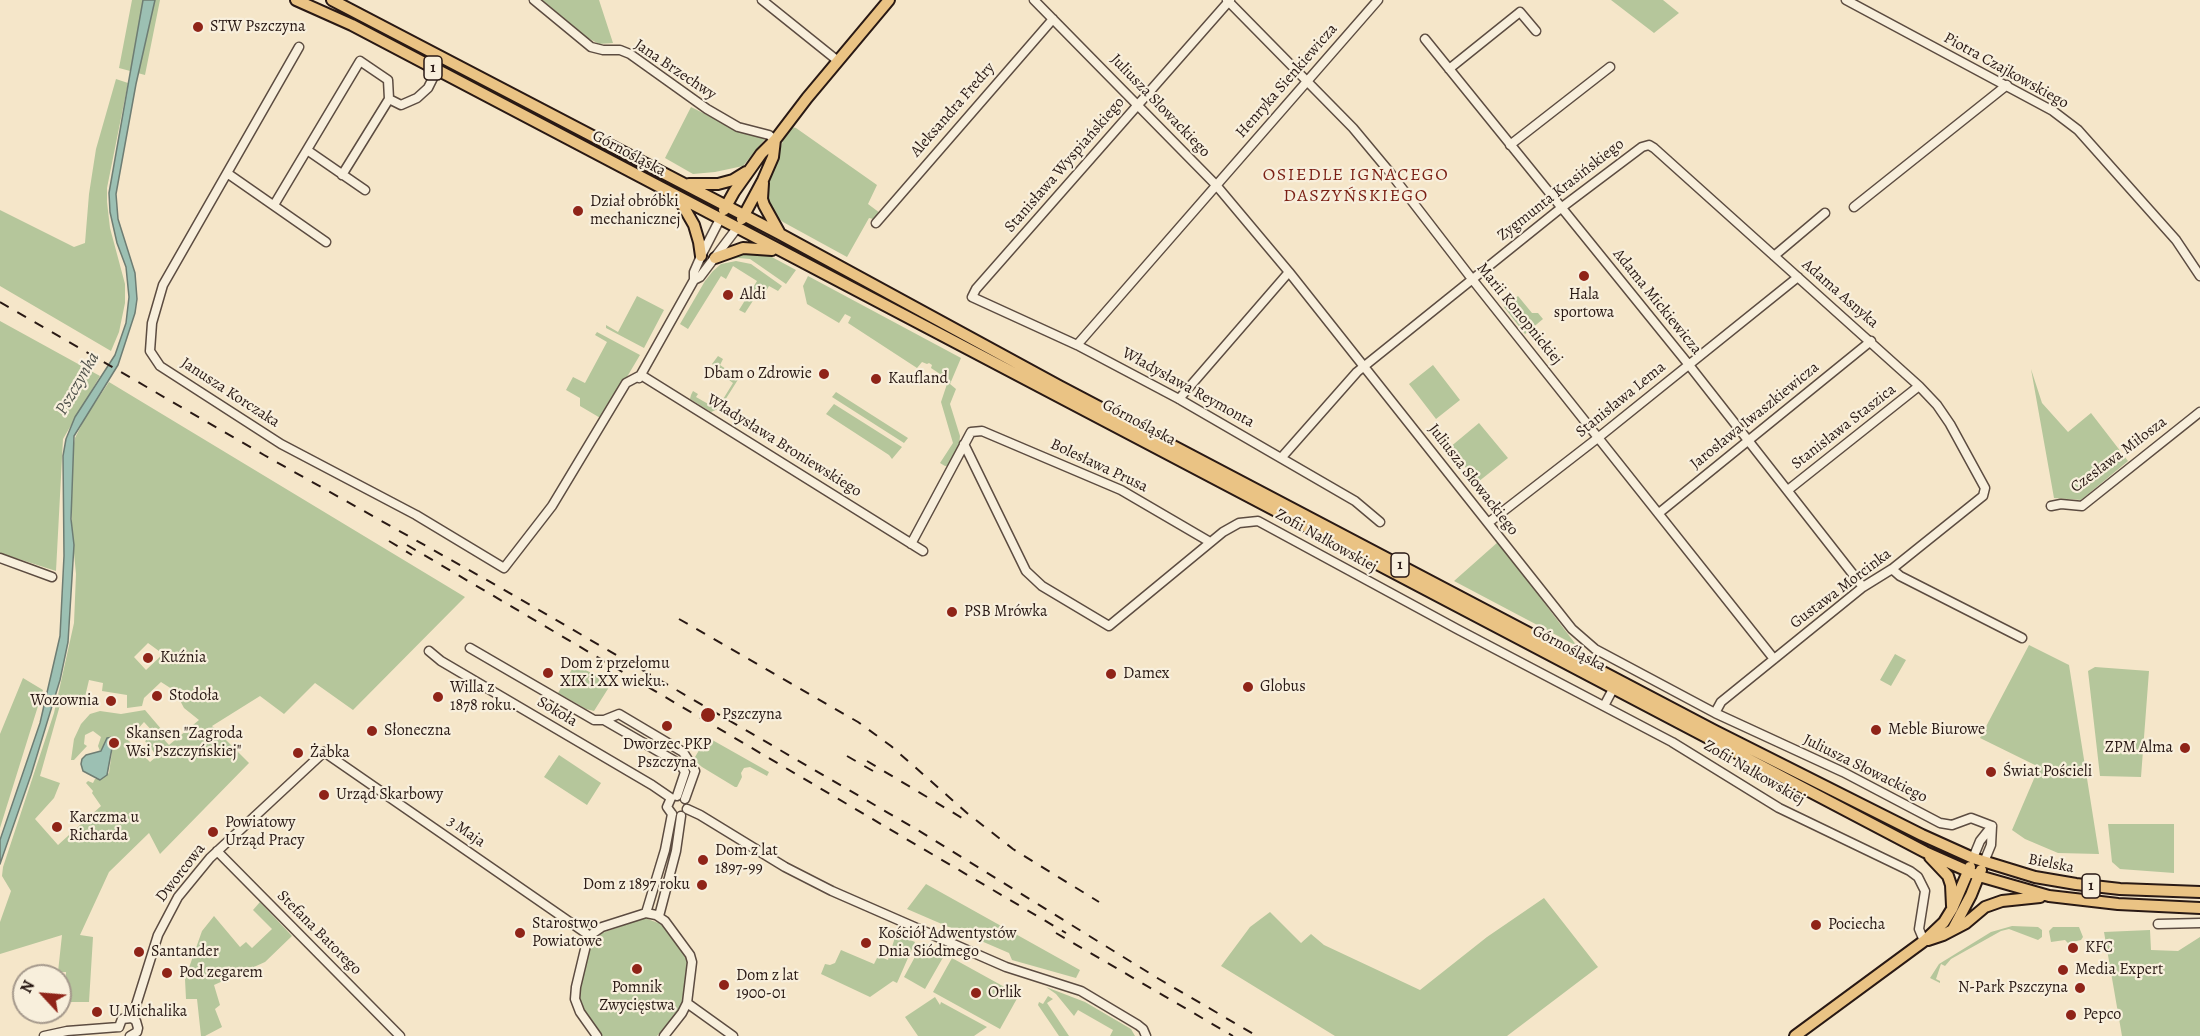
<!DOCTYPE html>
<html>
<head>
<meta charset="utf-8">
<style>
	body { margin:0 }
	#map { position:relative; width:2200px; height:1036px; overflow:hidden; background:#f5e6c9; font-family:Alegreya,serif }
	canvas { display:block }
	.north { position:absolute; left:12px; top:964px; width:60px; height:60px; box-sizing:border-box; background:#f8efdc; border:2px solid #a5998c; border-radius:50%; rotate:296deg; font-size:16px; font-weight:700; line-height:24px; text-align:center; color:#291914 }
	.north::after { content:''; display:block; margin:auto; width:21px; height:27px; background:#8f2418; clip-path:polygon(50% 0,100% 100%,50% 72%,0 100%) }
</style>
</head>
<body>
<div id="map">
<canvas width="2200" height="1036"></canvas>
<div class="north">N</div>
</div>
<script>
const g = document.querySelector('canvas').getContext('2d');
g.lineJoin = 'round';
function fill(path, color) { g.fillStyle = color; g.fill(path, 'evenodd'); }
const poly = rows => new Path2D(rows.map(r => 'M' + r).join(''));
function strokePath(path, color, width, dash) { g.strokeStyle = color; g.lineWidth = width; g.lineCap = dash ? 'butt' : 'round'; g.setLineDash(dash || []); g.stroke(path); }
function label(font, color, halo, rows, align = 'center') {
  g.font = font + ' Alegreya,serif'; g.lineWidth = 4.5; g.setLineDash([]); g.textBaseline = 'middle'; g.strokeStyle = halo; g.fillStyle = color; for (const [text, x, y, turn = 0] of rows) {
    g.save(); g.translate(x, y); g.rotate((+turn || 0) * Math.PI / 180); g.textAlign = isNaN(turn) ? turn : align; if (halo) g.strokeText(text, 0, 0); g.fillText(text, 0, 0); g.restore();
  }
}
const green = poly([
	[132,0,160,0,145,75,119,68],
	[542,0,599,0,613,43,599,44,588,38],
	[1611,0,1663,0,1679,13,1654,33],
	[116,79,128,83,107,188,107,202,110,228,125,284,125,303,119,332,111,351,0,286,0,210,74,247,85,243,89,194,96,149],
	[691,107,723,123,765,139,743,166,715,172,693,174,665,158],
	[792,127,796,128,877,185,868,204,880,213,873,219,869,218,847,257,783,222,776,216,770,205,767,186,769,179,784,138],
	[738,252,756,252,770,256,796,270,786,284,750,259,738,258,723,261,727,257],
	[736,261,751,264,782,286,778,291,769,286,763,296,758,293,745,313,739,310,757,281,733,266,726,279,721,276,688,329,680,324,705,281,713,271,721,264],
	[808,276,961,358,950,384,956,389,950,404,960,436,959,445,950,466,945,466,940,463,953,443,941,402,947,384,943,376,931,368,932,365,929,363,927,364,922,362,917,368,848,323,851,317,845,314,839,323,807,304,803,286],
	[637,296,664,310,644,348,606,328,606,325,618,332],
	[1518,296,1532,313,1538,313,1543,319,1525,334,1504,307],
	[0,321,100,376,63,439,56,571,0,553],
	[597,332,640,355,602,419,580,406,580,398,566,390,573,377,585,383,607,342,595,335],
	[718,356,723,359,720,365,739,378,720,408,711,412,690,399,691,395,693,391,698,394,696,397,717,409,733,383,729,380,731,376,712,364],
	[1433,365,1460,400,1436,419,1409,384],
	[2031,369,2042,403,2068,432,2091,413,2128,461,2081,500,2054,498],
	[109,382,465,597,353,710,315,683,284,714,260,696,212,726,249,763,160,854,149,833,109,872,80,935,93,937,89,1002,65,1002,66,972,58,972,62,935,0,954,0,922,11,891,2,876,3,867,54,713,74,623,76,574,72,532,72,454,75,438,85,418],
	[148,643,163,654,146,670,134,657],
	[89,680,103,683,102,691,127,695,127,708,142,706,144,698,161,682,175,691,184,708,199,720,169,745,159,734,162,730,145,710,121,714,100,711,90,714,81,724,74,739,71,760,74,760,87,746,84,744,85,735,93,731,101,737,98,746,100,751,106,744,107,738,114,737,109,773,100,779,95,779,93,783,88,781,86,783,93,791,92,793,101,806,58,845,35,819,54,798,60,783,40,776,62,698,84,701],
	[144,722,154,733,145,741,157,756,150,762,128,740],
	[836,392,908,438,904,443,832,397],
	[834,404,902,447,892,459,889,455,826,414],
	[1479,423,1508,458,1478,482,1449,448],
	[1498,542,1577,646,1454,581],
	[2029,645,2069,665,2099,854,2058,853,2025,839,2012,830,2039,767,1980,738],
	[1895,654,1906,660,1891,686,1880,680],
	[575,664,611,684,594,711,586,709,558,693],
	[2095,667,2149,671,2141,777,2100,776,2088,671],
	[23,678,43,690,0,828,0,734],
	[707,737,769,772,767,776,750,767,744,768,741,773,742,777,737,787,735,787,702,767,695,761,695,757],
	[559,755,601,783,587,805,544,777],
	[2108,824,2174,824,2174,873,2120,869,2112,862],
	[926,884,1080,970,1076,978,1012,960,1009,953,907,909],
	[1544,898,1598,967,1507,1036,1335,1036,1221,966,1250,927,1270,912,1301,943,1311,934,1324,945,1420,990,1487,937],
	[260,902,292,936,265,962,214,985,220,1005,215,1009,222,1027,205,1036,201,1036,197,999,186,999,185,979,202,931,214,916,240,947,246,942,252,948,272,929,253,910],
	[645,918,661,924,686,958,688,964,685,996,679,1011,657,1036,602,1036,585,1013,580,1001,580,986,590,946,602,933],
	[2012,926,2038,927,2042,930,2042,937,2038,940,2009,929,2001,931,1951,959,1945,966,1941,964,1936,979,1940,981,1940,983,1930,978,1939,964,1991,932],
	[2053,927,2079,927,2083,937,2081,940,2068,943,2065,940,2051,942,2049,931],
	[2150,930,2151,950,2178,951,2200,937,2200,1036,2122,1036,2104,932],
	[896,934,915,942,897,983,893,981,870,997,821,974,825,964,830,965,835,963,841,950,874,964,878,956,888,960],
	[923,942,945,954,925,989,904,977],
	[952,958,1019,995,1000,1029,933,992],
	[1046,987,1085,1002,1131,1029,1135,1036,1110,1036,1113,1030,1078,1010,1074,1016,1056,994],
	[1048,996,1053,999,1047,1003,1069,1036,1059,1036,1038,1005,1039,1002,1043,1004],
	[935,997,940,1005,941,1002,987,1027,974,1036,918,1036,905,1017]
]);
const water = poly([
	[143,0,155,0,136,84,116,194,118,219,135,273,137,299,135,313,118,365,74,436,71,519,74,545,68,642,60,680,31,775,0,864,0,840,40,723,60,636,64,556,63,456,66,439,75,417,115,355,126,323,129,297,126,267,117,243,110,212,109,193,143,0],
	[114,737,107,775,100,780,83,771,81,764,82,759,86,755,101,751,107,738,114,737]
]);
const minor = poly([
	[534,0,591,47,603,50,620,50,630,54,707,109,738,127,769,135,775,140],
	[762,0,838,61],
	[1034,0,1216,185,1289,272,1572,629,1595,649,1715,713,1843,772,1940,823,1952,825,1971,818,1992,826],
	[1227,0,1353,128,1388,170,1472,279,1774,659],
	[1230,0,976,289,972,297,1077,345,1179,399,1355,501,1380,522],
	[1846,0,2053,111,2078,130,2176,240,2200,276],
	[1425,39,1689,365,1863,587],
	[299,47,163,285,152,323,150,351,160,366,281,444,416,515,504,568,552,506,626,383,641,375],
	[1449,69,1520,12,1536,31],
	[389,99,401,105,417,98,428,88,433,78],
	[1510,145,1610,67],
	[307,150,365,190],
	[227,173,326,242],
	[274,205,360,61,388,80,389,99,342,175],
	[1854,207,2007,85],
	[876,223,1053,19],
	[1774,256,1825,213],
	[694,280,700,277,737,228],
	[1077,345,1378,0],
	[641,375,923,551],
	[639,378,694,280,694,272,701,256,720,219],
	[1179,399,1289,272],
	[964,444,1026,571,1042,586,1109,626,1223,532,1239,523,1258,521,1457,629,1672,742,1779,808,1910,871,1918,877,1925,891,1919,929,1924,941],
	[1282,457,1357,372,1561,208,1642,147,1649,145,1654,148,1919,386,1937,405,1950,424,1985,488,1983,496,1892,569,1863,587,1721,702,1715,713],
	[1788,490,1919,386],
	[2051,506,2061,504,2082,506,2200,412],
	[1659,513,1871,341],
	[1488,523,1599,437,1798,277],
	[911,544,971,432,982,431,1121,490,1210,542],
	[0,558,52,577],
	[1892,569,1900,576,2022,638],
	[470,648,594,720,604,720,680,764,685,772,677,796],
	[429,651,441,661,652,785,671,798],
	[1604,706,1613,689],
	[604,720,619,714,683,752,695,771,685,799],
	[671,798,667,807,672,814],
	[687,809,700,815,785,867,832,891,1006,967,1081,991,1138,1025,1143,1029,1146,1036],
	[217,851,400,1036],
	[1973,858,1980,841,1992,826],
	[1984,862,1991,845,1992,826],
	[646,913,665,850,672,814],
	[659,916,676,851,681,816],
	[2158,924,2200,923],
	[687,1003,733,1036],
	[132,1018,158,935,178,897,210,858,324,752,590,936],
	[119,1027,122,1019,132,1018],
	[44,1036,67,1031,119,1027],
	[130,1036,137,1032,138,1028,136,1021,132,1018],
	[597,1036,580,1012,575,999,576,987,587,941,592,934,602,927,646,913,656,915,665,921,690,955,692,962,687,1003,682,1013,664,1036]
]);
const major = poly([
	[296,0,352,25,1925,852,1979,876,2049,896,2118,904,2200,908],
	[332,0,780,234,1059,386,1715,731,1922,835,1973,858,2035,877,2076,884,2120,889,2200,892],
	[763,183,762,199,764,205,779,232],
	[689,184,718,184,733,180,746,172],
	[678,197,694,225,699,242,701,256],
	[724,210,734,192,761,154,775,140,807,98,889,0],
	[742,219,763,180,773,157,775,140],
	[715,258,743,248,772,250],
	[1930,857,1948,876,1951,885,1952,906],
	[1953,929,1971,895,1981,870],
	[1928,940,1943,935,1966,923,1985,907,2002,901,2040,897],
	[1795,1036,1924,941,1944,922,1952,909,1970,867]
]);
const rail = poly([
	[0,302,264,455,501,588,916,829,1159,979,1257,1036],
	[389,541,412,555],
	[407,545,1066,933],
	[679,619,858,722,891,746,967,813,1013,849,1099,902],
	[847,756,873,771],
	[867,761,967,821],
	[1056,933,1233,1036]
]);
const markers = [
	[198,27,6,"#8f2418"],
	[578,211,6,"#8f2418"],
	[1584,276,6,"#8f2418"],
	[728,295,6,"#8f2418"],
	[824,374,6,"#8f2418"],
	[876,379,6,"#8f2418"],
	[952,612,6,"#8f2418"],
	[148,658,6,"#8f2418"],
	[548,673,6,"#8f2418"],
	[1111,674,6,"#8f2418"],
	[1248,687,6,"#8f2418"],
	[157,696,6,"#8f2418"],
	[438,697,6,"#8f2418"],
	[111,701,6,"#8f2418"],
	[708,715,8,"#8f2418"],
	[667,726,6,"#8f2418"],
	[1876,730,6,"#8f2418"],
	[372,731,6,"#8f2418"],
	[114,743,6,"#8f2418"],
	[2185,748,6,"#8f2418"],
	[298,753,6,"#8f2418"],
	[1991,772,6,"#8f2418"],
	[324,795,6,"#8f2418"],
	[57,827,6,"#8f2418"],
	[213,832,6,"#8f2418"],
	[703,860,6,"#8f2418"],
	[702,885,6,"#8f2418"],
	[1816,925,6,"#8f2418"],
	[520,933,6,"#8f2418"],
	[866,943,6,"#8f2418"],
	[2073,948,6,"#8f2418"],
	[139,952,6,"#8f2418"],
	[637,969,6,"#8f2418"],
	[2063,970,6,"#8f2418"],
	[167,973,6,"#8f2418"],
	[724,985,6,"#8f2418"],
	[2080,988,6,"#8f2418"],
	[976,993,6,"#8f2418"],
	[97,1012,6,"#8f2418"],
	[2071,1015,6,"#8f2418"]
];
const shields = [
	[433,68,18],
	[1400,565,18],
	[2091,886,18]
];
const shieldNames = [
	["1",433,68],
	["1",1400,565],
	["1",2091,886]
];
const poiNames = [
	["STW Pszczyna",210,27],
	["Dział obróbki",590,202],
	["mechanicznej",590,220],
	["Aldi",740,295],
	["Hala",1584,295,"center"],
	["sportowa",1584,313,"center"],
	["Dbam o Zdrowie",812,374,"right"],
	["Kaufland",888,379],
	["PSB Mrówka",964,612],
	["Kuźnia",160,658],
	["Dom z przełomu",560,664],
	["XIX i XX wieku.",560,682],
	["Damex",1123,674],
	["Globus",1260,687],
	["Willa z",450,688],
	["1878 roku.",450,706],
	["Stodoła",169,696],
	["Wozownia",99,701,"right"],
	["Pszczyna",722,715],
	["Meble Biurowe",1888,730],
	["Słoneczna",384,731],
	["Skansen \"Zagroda",126,734],
	["Wsi Pszczyńskiej\"",126,752],
	["Dworzec PKP",667,745,"center"],
	["Pszczyna",667,763,"center"],
	["ZPM Alma",2173,748,"right"],
	["Żabka",310,753],
	["Świat Pościeli",2003,772],
	["Urząd Skarbowy",336,795],
	["Karczma u",69,818],
	["Richarda",69,836],
	["Powiatowy",225,823],
	["Urząd Pracy",225,841],
	["Dom z lat",715,851],
	["1897-99",715,869],
	["Dom z 1897 roku",690,885,"right"],
	["Starostwo",532,924],
	["Powiatowe",532,942],
	["Pociecha",1828,925],
	["Kościół Adwentystów",878,934],
	["Dnia Siódmego",878,952],
	["KFC",2085,948],
	["Santander",151,952],
	["Media Expert",2075,970],
	["Pod zegarem",179,973],
	["Dom z lat",736,976],
	["1900-01",736,994],
	["Pomnik",637,988,"center"],
	["Zwycięstwa",637,1006,"center"],
	["N-Park Pszczyna",2068,988,"right"],
	["Orlik",988,993],
	["U Michalika",109,1012],
	["Pepco",2083,1015]
];
const streetNames = [
	["Jana Brzechwy",675,70,34],
	["Piotra Czajkowskiego",2006,71,29],
	["Henryka Sienkiewicza",1287,81,-49],
	["Juliusza Słowackiego",1160,106,46],
	["Aleksandra Fredry",953,110,-49],
	["Górnośląska",629,154,28],
	["Stanisława Wyspiańskiego",1065,165,-49],
	["Zygmunta Krasińskiego",1561,190,-38],
	["Adama Asnyka",1840,294,41],
	["Adama Mickiewicza",1657,302,51],
	["Marii Konopnickiej",1519,314,51],
	["Władysława Reymonta",1188,388,29],
	["Janusza Korczaka",230,393,33],
	["Stanisława Lema",1621,400,-39],
	["Jarosława Iwaszkiewicza",1755,416,-39],
	["Górnośląska",1139,423,28],
	["Stanisława Staszica",1844,427,-38],
	["Władysława Broniewskiego",784,446,32],
	["Czesława Miłosza",2119,455,-37],
	["Bolesława Prusa",1099,466,25],
	["Juliusza Słowackiego",1473,480,52],
	["Zofii Nałkowskiej",1326,541,29],
	["Gustawa Morcinka",1841,589,-37],
	["Górnośląska",1569,649,28],
	["Sokoła",557,712,31],
	["Juliusza Słowackiego",1865,769,26],
	["Zofii Nałkowskiej",1754,773,30],
	["3 Maja",466,832,35],
	["Bielska",2051,864,11],
	["Dworcowa",181,873,-52],
	["Stefana Batorego",319,933,45]
];
const neighbourhoodNames = [
	["OSIEDLE IGNACEGO",1356,176],
	["DASZYŃSKIEGO",1356,197]
];
const waterNames = [
	["Pszczynka",78,384,-60]
];
fill(green, '#b5c69b');
fill(water, '#9cc0b3');
strokePath(water, '#6e7d73', 1.5);
strokePath(minor, '#5c4c41', 11);
strokePath(major, '#291914', 14);
strokePath(minor, '#f8efdc', 8);
strokePath(major, '#eac384', 10);
strokePath(rail, '#291914', 2, [10, 10]);
for (const [x, y, r, color] of markers) { const dot = new Path2D(); dot.arc(x, y, r, 0, 2 * Math.PI); g.fillStyle = color; g.fill(dot); strokePath(dot, '#f8efdc', 2); }
for (const [x, y, w] of shields) { const box = new Path2D(); box.roundRect(x - w / 2, y - 12, w, 24, 4.5); g.fillStyle = '#f8efdc'; g.fill(box); strokePath(box, '#291914', 1.5); }
label('bold 15px', '#291914', null, shieldNames);
label('16px', '#291914', '#f8efdc', poiNames, 'left');
label('16px', '#291914', '#f8efdc', streetNames);
g.letterSpacing = '1.5px';
label('18px', '#7a1f14', '#f8efdc', neighbourhoodNames);
g.letterSpacing = '0px';
label('italic 18px', '#51534c', '#f8efdc', waterNames);
</script>
</body>
</html>
